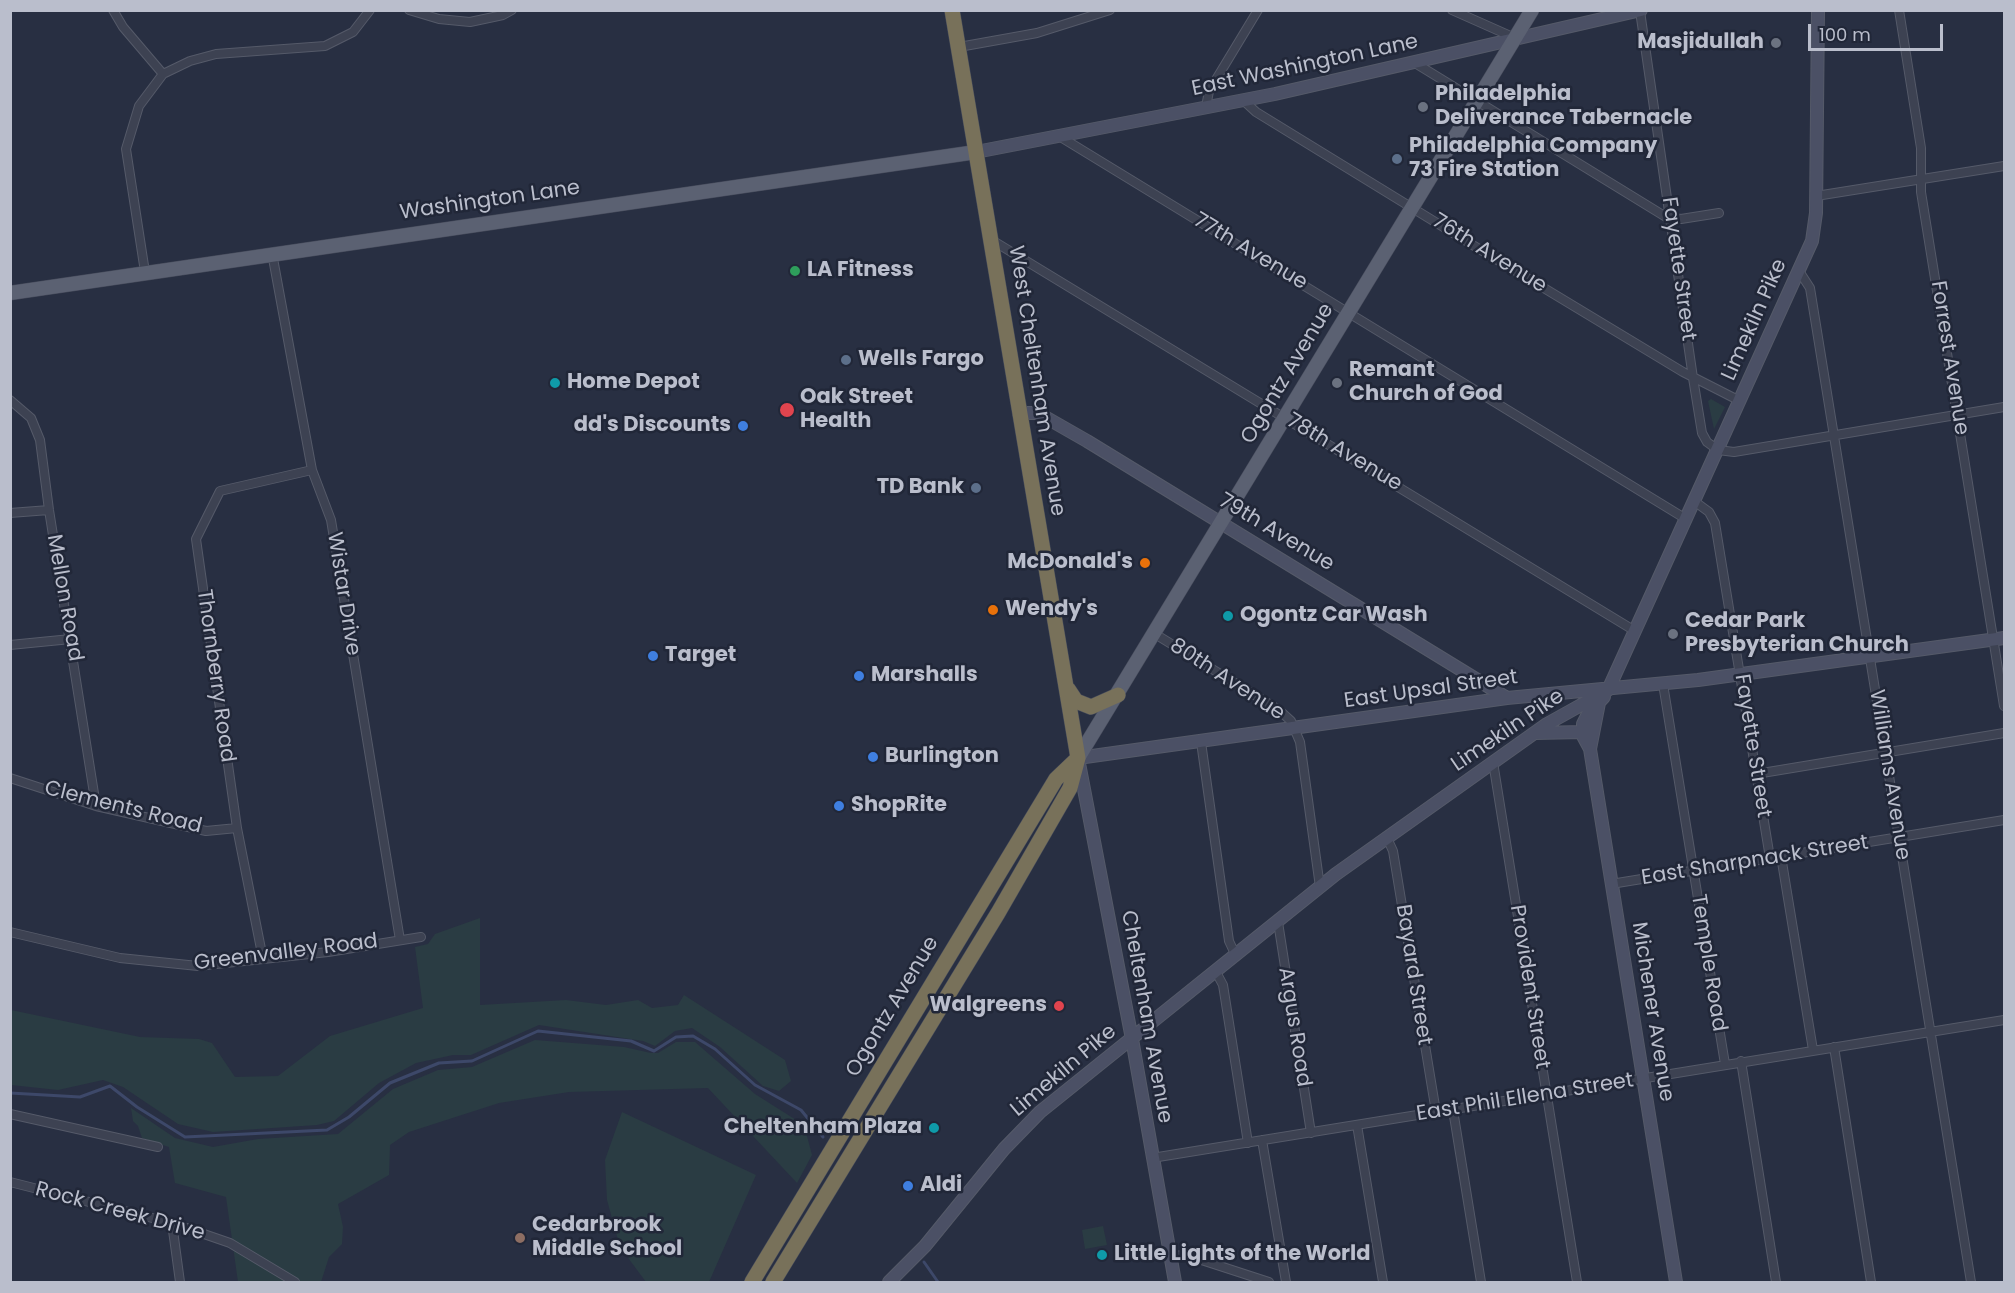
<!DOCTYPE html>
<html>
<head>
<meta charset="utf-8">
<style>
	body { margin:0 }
	#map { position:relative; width:2015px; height:1293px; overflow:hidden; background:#282f42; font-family:Poppins,sans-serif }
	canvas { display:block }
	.frame { position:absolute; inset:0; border:12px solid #babecc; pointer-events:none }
	.scale { position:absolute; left:1808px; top:24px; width:135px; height:27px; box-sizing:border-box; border:3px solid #babecc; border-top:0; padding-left:8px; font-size:18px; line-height:21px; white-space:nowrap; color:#babecc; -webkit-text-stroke:4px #212738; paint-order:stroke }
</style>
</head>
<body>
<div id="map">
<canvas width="2015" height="1293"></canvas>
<div class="frame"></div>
<div class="scale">100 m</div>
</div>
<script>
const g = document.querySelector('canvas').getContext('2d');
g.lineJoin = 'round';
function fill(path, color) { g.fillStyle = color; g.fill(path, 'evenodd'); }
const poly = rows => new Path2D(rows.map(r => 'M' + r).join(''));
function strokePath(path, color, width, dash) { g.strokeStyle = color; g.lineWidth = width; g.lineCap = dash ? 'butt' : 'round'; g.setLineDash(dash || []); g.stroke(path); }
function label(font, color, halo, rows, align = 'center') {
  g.font = font + ' Poppins,sans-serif'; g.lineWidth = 5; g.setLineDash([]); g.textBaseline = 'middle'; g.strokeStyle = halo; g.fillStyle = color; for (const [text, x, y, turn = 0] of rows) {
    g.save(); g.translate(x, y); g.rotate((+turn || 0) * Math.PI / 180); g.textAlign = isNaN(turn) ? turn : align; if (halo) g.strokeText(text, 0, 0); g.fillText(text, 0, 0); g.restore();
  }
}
const green = poly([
	[1711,399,1725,407,1714,429,1708,401],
	[480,918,480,1005,566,1000,606,1005,638,1000,652,1008,678,1005,684,995,785,1060,791,1081,779,1091,763,1086,720,1047,692,1028,675,1031,655,1046,643,1041,539,1025,471,1055,453,1055,416,1063,379,1083,334,1121,317,1125,213,1132,178,1124,123,1087,103,1080,58,1090,11,1085,11,1010,140,1037,199,1039,212,1043,235,1077,278,1076,330,1036,423,1008,415,947,428,944,435,934],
	[535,1040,624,1047,651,1053,658,1053,676,1042,695,1042,755,1094,804,1125,812,1155,797,1183,708,1088,569,1092,499,1103,409,1132,390,1145,389,1175,338,1204,343,1227,342,1244,329,1257,321,1282,238,1282,226,1197,175,1183,169,1147,142,1138,138,1126,133,1121,131,1108,175,1138,213,1147,258,1139,338,1134,393,1089,438,1070,472,1067],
	[622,1112,756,1175,709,1282,646,1282,620,1247,607,1200,605,1160],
	[1103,1226,1107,1245,1085,1249,1082,1230]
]);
const stream = poly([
	[10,1093,80,1097,110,1086,137,1107,185,1137,327,1130,349,1117,390,1083,439,1063,472,1061,538,1031,631,1041,654,1051,676,1037,693,1036,715,1049,755,1085,801,1110,823,1137],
	[924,1262,938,1282]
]);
const street = poly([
	[113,10,123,27,163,74],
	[409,10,439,19,470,22,503,15,512,10],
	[1452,10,1515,38],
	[1899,10,1921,148,1921,192,2004,706],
	[1640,11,1693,378,1702,433,1707,442,1718,450,1734,452,2004,407],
	[959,47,1037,33,1110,10],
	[1415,63,1666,217,1681,219,1719,213],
	[1243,100,1256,112,1471,244,1683,372,1740,401],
	[1206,107,1209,91,1258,10],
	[1059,136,1686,519],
	[1816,196,2004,166],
	[990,239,1635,631],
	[272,253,312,470,331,520,400,940],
	[1799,271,1810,288,1971,1282],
	[145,272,126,149,139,106,163,74,190,61,216,54,325,46,353,32,370,10],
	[10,400,31,418,40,440,49,510,96,806],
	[1694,501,1709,512,1715,523,1770,858],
	[10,513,49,510],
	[1155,634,1279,710,1291,721,1300,742,1320,887],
	[10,645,71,639],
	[1663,684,1725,1064],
	[1201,742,1229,941,1236,956],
	[1493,762,1577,1282],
	[1756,774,2004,733],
	[10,778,96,806,206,831,237,828],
	[1387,838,1393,851,1436,1112],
	[1781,856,1813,1050],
	[1611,884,2004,820],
	[1278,922,1311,1133],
	[10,932,120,958,198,966,328,952,421,937],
	[263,959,237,828,196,539,220,491,312,470],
	[1216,972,1223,985,1248,1143],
	[1834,1047,1871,1282],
	[1741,1061,1776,1282],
	[1453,1110,1481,1282],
	[10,1114,158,1147],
	[1357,1125,1383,1282],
	[1262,1140,1286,1282],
	[1152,1158,2004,1020],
	[10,1182,172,1223,230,1243,295,1282],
	[172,1223,180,1282],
	[1170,1256,1186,1255,1269,1282]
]);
const secondary = poly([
	[976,152,1275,94,1641,10],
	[1019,413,1038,413,1087,441,1507,698],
	[1604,697,1588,714,1583,724,1583,736,1590,749,1676,1282],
	[1535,733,1583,732],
	[1590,749,1599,703],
	[889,1282,925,1246,1004,1149,1040,1112,1336,874,1547,724,1608,690,1812,241,1816,213,1818,10],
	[1175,1282,1132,1039,1078,758,1507,698,1698,680,2004,638]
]);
const primary = poly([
	[10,293,976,152],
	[1078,758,1532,10]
]);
const highway = poly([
	[1068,689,1076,701,1091,707,1118,695],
	[752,1282,1056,779,1078,758],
	[773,1282,998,913,1070,788,1078,758,952,10]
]);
const markers = [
	[1776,43,6,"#6b7280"],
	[1423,107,6,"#6b7280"],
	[1397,159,6,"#5c6f8a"],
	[795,271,6,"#2e9e5b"],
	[846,360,6,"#5c6f8a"],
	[555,383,6,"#0f9aa8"],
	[1337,383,6,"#6b7280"],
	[787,410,8,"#e0444e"],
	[743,426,6,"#3f7fe0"],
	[976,488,6,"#5c6f8a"],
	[1145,563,6,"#e8710a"],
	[993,610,6,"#e8710a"],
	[1228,616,6,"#0f9aa8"],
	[1673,634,6,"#6b7280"],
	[653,656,6,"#3f7fe0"],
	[859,676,6,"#3f7fe0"],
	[873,757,6,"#3f7fe0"],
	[839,806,6,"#3f7fe0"],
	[1059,1006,6,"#e0444e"],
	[934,1128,6,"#0f9aa8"],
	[908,1186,6,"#3f7fe0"],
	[520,1238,6,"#8d6e63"],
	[1102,1255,6,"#0f9aa8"]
];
const poiNames = [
	["Masjidullah",1764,43,"right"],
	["Philadelphia",1435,95],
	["Deliverance Tabernacle",1435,119],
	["Philadelphia Company",1409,147],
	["73 Fire Station",1409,171],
	["LA Fitness",807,271],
	["Wells Fargo",858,360],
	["Remant",1349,371],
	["Church of God",1349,395],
	["Home Depot",567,383],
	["Oak Street",800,398],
	["Health",800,422],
	["dd's Discounts",731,426,"right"],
	["TD Bank",964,488,"right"],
	["McDonald's",1133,563,"right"],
	["Wendy's",1005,610],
	["Ogontz Car Wash",1240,616],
	["Cedar Park",1685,622],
	["Presbyterian Church",1685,646],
	["Target",665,656],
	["Marshalls",871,676],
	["Burlington",885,757],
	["ShopRite",851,806],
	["Walgreens",1047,1006,"right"],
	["Cheltenham Plaza",922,1128,"right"],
	["Aldi",920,1186],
	["Cedarbrook",532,1226],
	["Middle School",532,1250],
	["Little Lights of the World",1114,1255]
];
const streetNames = [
	["East Washington Lane",1305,66,-12],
	["Washington Lane",490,201,-8],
	["77th Avenue",1250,252,31],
	["76th Avenue",1489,254,32],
	["Fayette Street",1678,269,82],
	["Limekiln Pike",1755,320,-66],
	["Forrest Avenue",1949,358,81],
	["Ogontz Avenue",1288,374,-59],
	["West Cheltenham Avenue",1036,381,81],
	["78th Avenue",1344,453,31],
	["79th Avenue",1276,533,31],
	["Wistar Drive",343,594,81],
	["Mellon Road",64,598,80],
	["Thornberry Road",215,676,82],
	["80th Avenue",1227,680,33],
	["East Upsal Street",1431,690,-8],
	["Limekiln Pike",1508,731,-34],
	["Fayette Street",1752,746,81],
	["Williams Avenue",1889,775,81],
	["Clements Road",123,808,14],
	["East Sharpnack Street",1755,861,-9],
	["Greenvalley Road",286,953,-7],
	["Temple Road",1708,963,81],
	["Bayard Street",1413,975,81],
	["Provident Street",1529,987,81],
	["Ogontz Avenue",893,1007,-59],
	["Michener Avenue",1652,1012,81],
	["Cheltenham Avenue",1146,1017,80],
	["Argus Road",1294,1027,81],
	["Limekiln Pike",1064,1071,-40],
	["East Phil Ellena Street",1525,1098,-9],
	["Rock Creek Drive",120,1212,15]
];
fill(green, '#2a3c43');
strokePath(stream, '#3d4869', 3);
strokePath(street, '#555a69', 10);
strokePath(secondary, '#555a69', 14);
strokePath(primary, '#464b5b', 15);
strokePath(highway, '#444a5a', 16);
strokePath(street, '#3d4252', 8);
strokePath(secondary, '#4b5065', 12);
strokePath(primary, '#5b6172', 14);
strokePath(highway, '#78715a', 15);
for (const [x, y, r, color] of markers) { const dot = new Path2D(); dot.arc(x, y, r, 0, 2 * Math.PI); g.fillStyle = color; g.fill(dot); strokePath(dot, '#212738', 2); }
label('bold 21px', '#babecc', '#212738', poiNames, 'left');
label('21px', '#babecc', '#212738', streetNames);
</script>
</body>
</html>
